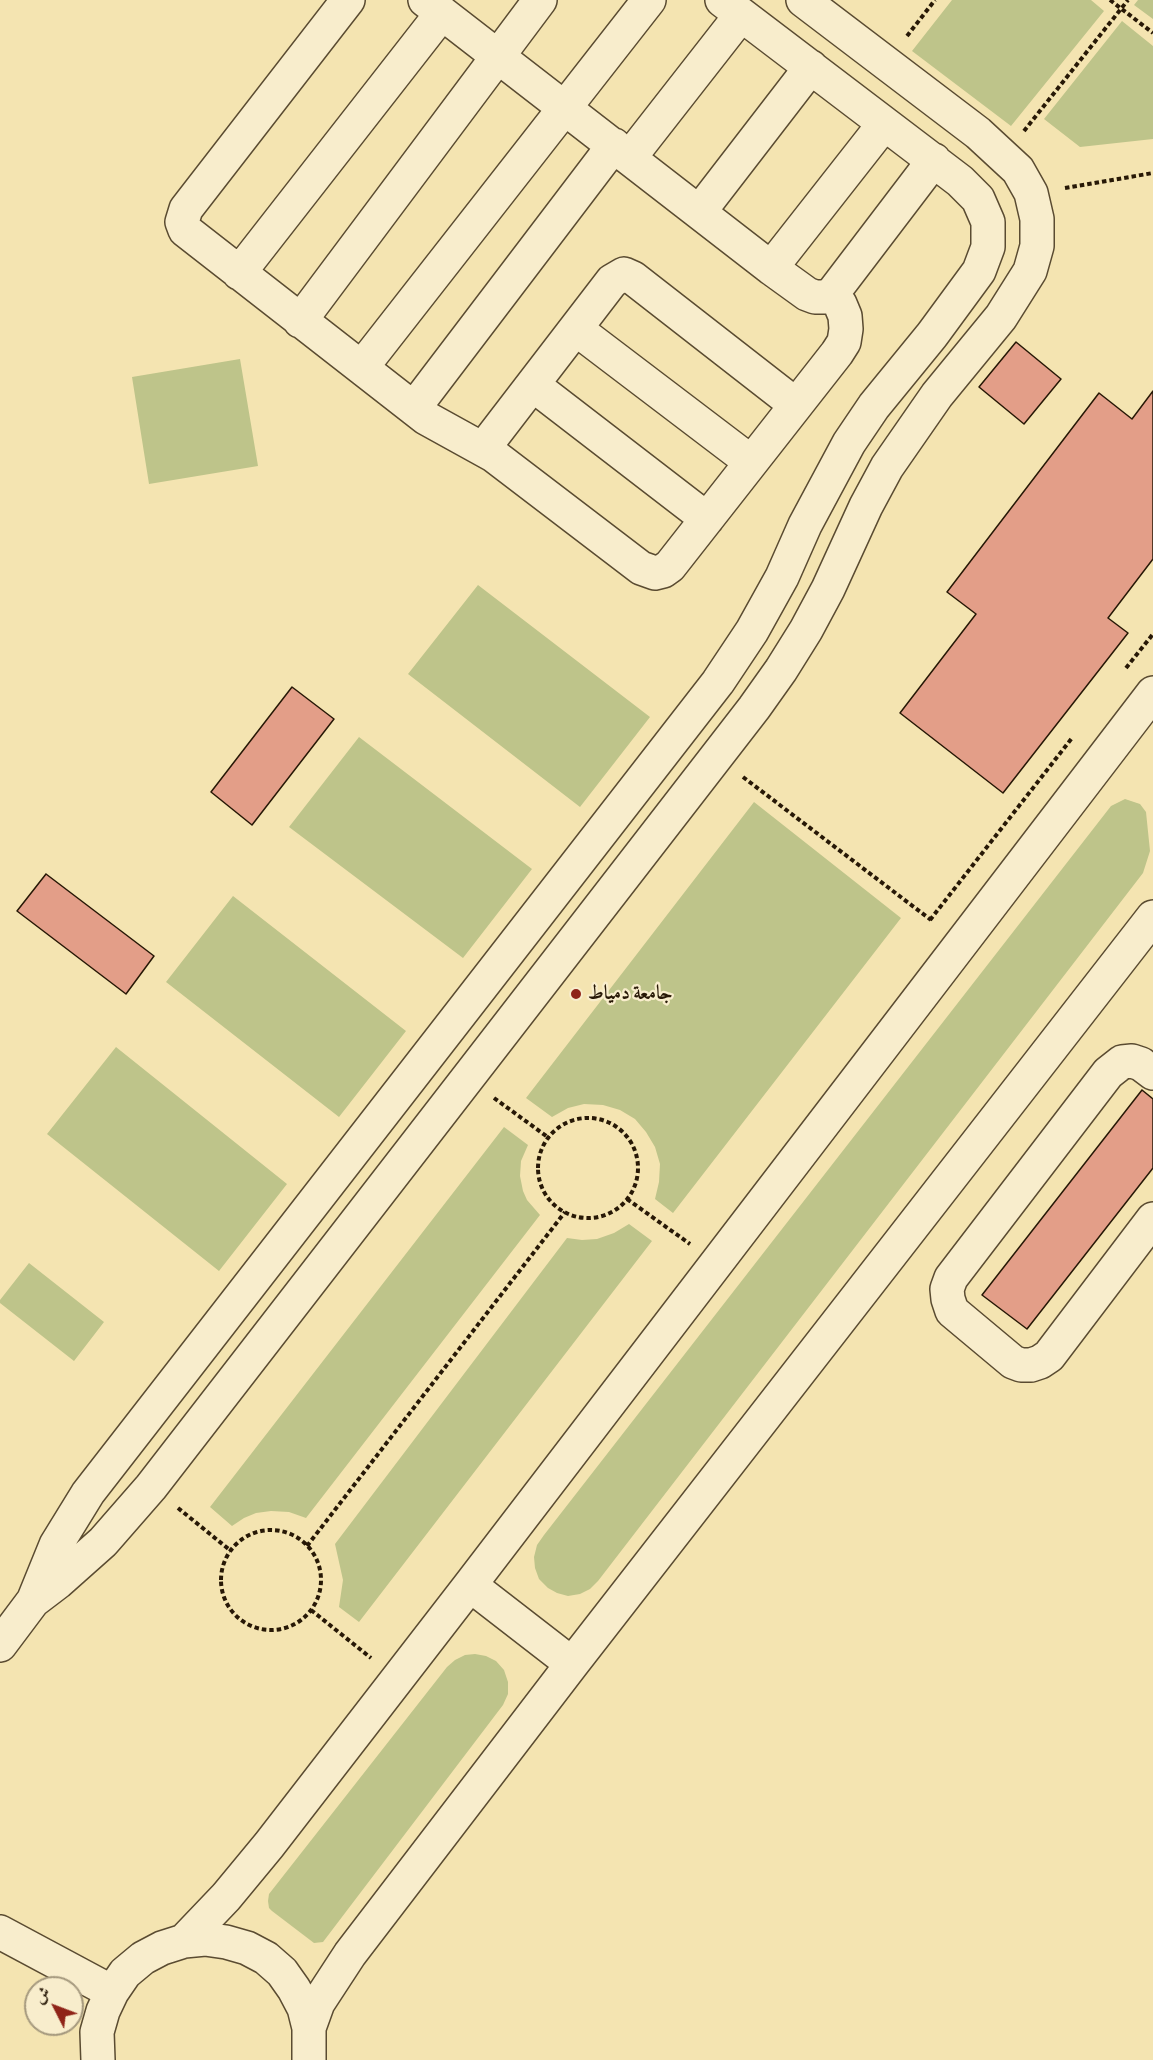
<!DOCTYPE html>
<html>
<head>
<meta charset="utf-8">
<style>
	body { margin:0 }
	#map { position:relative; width:1153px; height:2060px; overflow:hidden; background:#f4e4b1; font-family:"Libre Bodoni",Amiri,serif }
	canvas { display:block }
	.north { position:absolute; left:24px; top:1976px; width:60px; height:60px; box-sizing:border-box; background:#f8edcc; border:2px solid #a4987d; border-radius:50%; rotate:312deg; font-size:16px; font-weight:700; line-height:24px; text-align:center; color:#271806 }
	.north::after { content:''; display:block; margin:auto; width:21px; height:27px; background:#8f2418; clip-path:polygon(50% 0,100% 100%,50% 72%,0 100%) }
</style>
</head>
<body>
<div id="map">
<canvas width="1153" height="2060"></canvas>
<div class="north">ش</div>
</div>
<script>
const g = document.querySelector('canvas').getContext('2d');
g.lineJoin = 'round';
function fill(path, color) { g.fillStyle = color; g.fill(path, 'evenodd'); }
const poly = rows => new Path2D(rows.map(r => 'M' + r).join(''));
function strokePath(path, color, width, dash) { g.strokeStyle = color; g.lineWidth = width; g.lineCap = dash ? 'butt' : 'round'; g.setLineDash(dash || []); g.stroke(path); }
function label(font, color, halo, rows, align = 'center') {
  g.font = font + ' "Libre Bodoni",Amiri,serif'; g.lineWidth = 4.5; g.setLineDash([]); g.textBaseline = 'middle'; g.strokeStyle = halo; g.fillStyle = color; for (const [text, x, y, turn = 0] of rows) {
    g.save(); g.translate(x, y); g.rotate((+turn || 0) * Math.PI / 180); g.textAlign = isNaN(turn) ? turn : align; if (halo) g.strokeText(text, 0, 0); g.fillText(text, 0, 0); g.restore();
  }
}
const green = poly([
	[952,0,1091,0,1104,11,1011,126,912,51],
	[1138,0,1153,0,1153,19,1134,5],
	[1122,21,1153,46,1153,139,1080,147,1044,119],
	[240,359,258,466,149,484,132,377],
	[478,585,650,717,580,807,408,674],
	[359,737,532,869,463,958,289,827],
	[1125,799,1140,804,1146,812,1150,851,1143,873,598,1581,590,1589,580,1594,568,1596,557,1593,548,1588,539,1579,535,1568,534,1557,537,1545,544,1535,1111,806],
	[754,802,901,918,673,1213,655,1199,659,1182,660,1164,655,1147,646,1132,635,1119,620,1110,603,1105,584,1104,568,1108,552,1117,526,1098],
	[233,896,406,1031,339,1117,166,982],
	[116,1047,287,1184,219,1271,47,1134],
	[504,1127,528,1145,521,1161,520,1176,523,1191,527,1200,540,1215,306,1518,289,1512,271,1511,256,1513,244,1518,232,1526,210,1507],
	[629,1224,652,1241,359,1622,339,1607,343,1580,335,1544,567,1238,582,1240,597,1239,614,1233],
	[29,1263,104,1322,74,1361,0,1303,0,1300],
	[475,1654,486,1656,496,1661,504,1670,508,1682,508,1694,503,1705,323,1942,314,1943,272,1911,269,1908,268,1901,269,1894,447,1667,455,1660,465,1655]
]);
const building = poly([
	[1016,342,1061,379,1024,424,979,387,1016,342],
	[1153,391,1153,559,1108,618,1128,633,1003,793,900,713,976,614,947,592,1099,393,1132,419,1153,391],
	[292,687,334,719,252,825,211,792,292,687],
	[46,874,154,956,126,994,17,911,46,874],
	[1142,1090,1153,1099,1153,1168,1027,1329,982,1295,1142,1090]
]);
const path = poly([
	[1110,0,1153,33],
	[907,36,935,0],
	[1024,131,1128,0],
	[1065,188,1153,173],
	[1126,668,1153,634],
	[743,777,931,920],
	[930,920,1072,738],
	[494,1098,549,1138],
	'538 1168a50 50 0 1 1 100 0a50 50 0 1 1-100 0Z',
	[627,1199,690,1244],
	[178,1508,231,1551],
	'221 1580a50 50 0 1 1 100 0a50 50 0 1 1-100 0Z',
	[307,1546,565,1212],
	[311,1610,371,1658]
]);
const minor = poly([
	[348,0,186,209,182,222,185,230,426,418,493,455,641,568,655,573,663,571,670,566,837,353,844,342,846,329,845,316,840,304,832,294],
	[425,0,771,268,807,294,815,297,824,297,832,294,934,160],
	[630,157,741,15],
	[700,211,811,67],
	[771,268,884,124],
	[239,273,442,13],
	[300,321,540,0],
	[576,329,751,462],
	[362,367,649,0],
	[533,385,707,519],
	[414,408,614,145],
	[483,449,612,281,624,274,633,278,796,405],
	[1153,1073,1141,1064,1132,1061,1122,1062,1108,1073,951,1278,947,1289,948,1299,952,1311,1013,1362,1021,1365,1031,1365,1040,1362,1049,1356,1153,1219],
	[470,1585,572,1664],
	[34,1599,56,1545,88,1493,718,682,752,631,782,577,805,525,849,443,874,406,932,335,979,271,988,247,988,222,978,199,960,181,722,0],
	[0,1645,33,1601,58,1582,103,1542,151,1487,754,708,781,670,806,630,828,589,866,506,887,467,937,395,1001,317,1030,271,1037,246,1037,219,1031,193,1018,170,978,133,803,0],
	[0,1932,112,1992],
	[184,1941,226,1897,269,1845,470,1585,1153,693],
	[309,2028,318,2003,350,1954,572,1664,1153,917],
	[98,2060,97,2032,103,2011,112,1992,125,1973,143,1958,162,1948,184,1941,205,1939,226,1942,247,1948,266,1958,282,1972,294,1989,304,2008,309,2028,309,2060]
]);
const markers = [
	[576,994,6,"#8f2418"]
];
const poiNames = [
	["جامعة دمياط",588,994]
];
fill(green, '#bec48a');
fill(building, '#e39e88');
strokePath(building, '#271806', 1.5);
strokePath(minor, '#5a4b31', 36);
strokePath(path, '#271806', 4, [4.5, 3]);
strokePath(minor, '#f8edcc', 33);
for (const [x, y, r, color] of markers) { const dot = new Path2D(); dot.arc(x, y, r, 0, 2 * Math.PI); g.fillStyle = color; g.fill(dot); strokePath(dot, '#f8edcc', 2); }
label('bold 20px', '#271806', '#f8edcc', poiNames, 'left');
</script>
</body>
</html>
